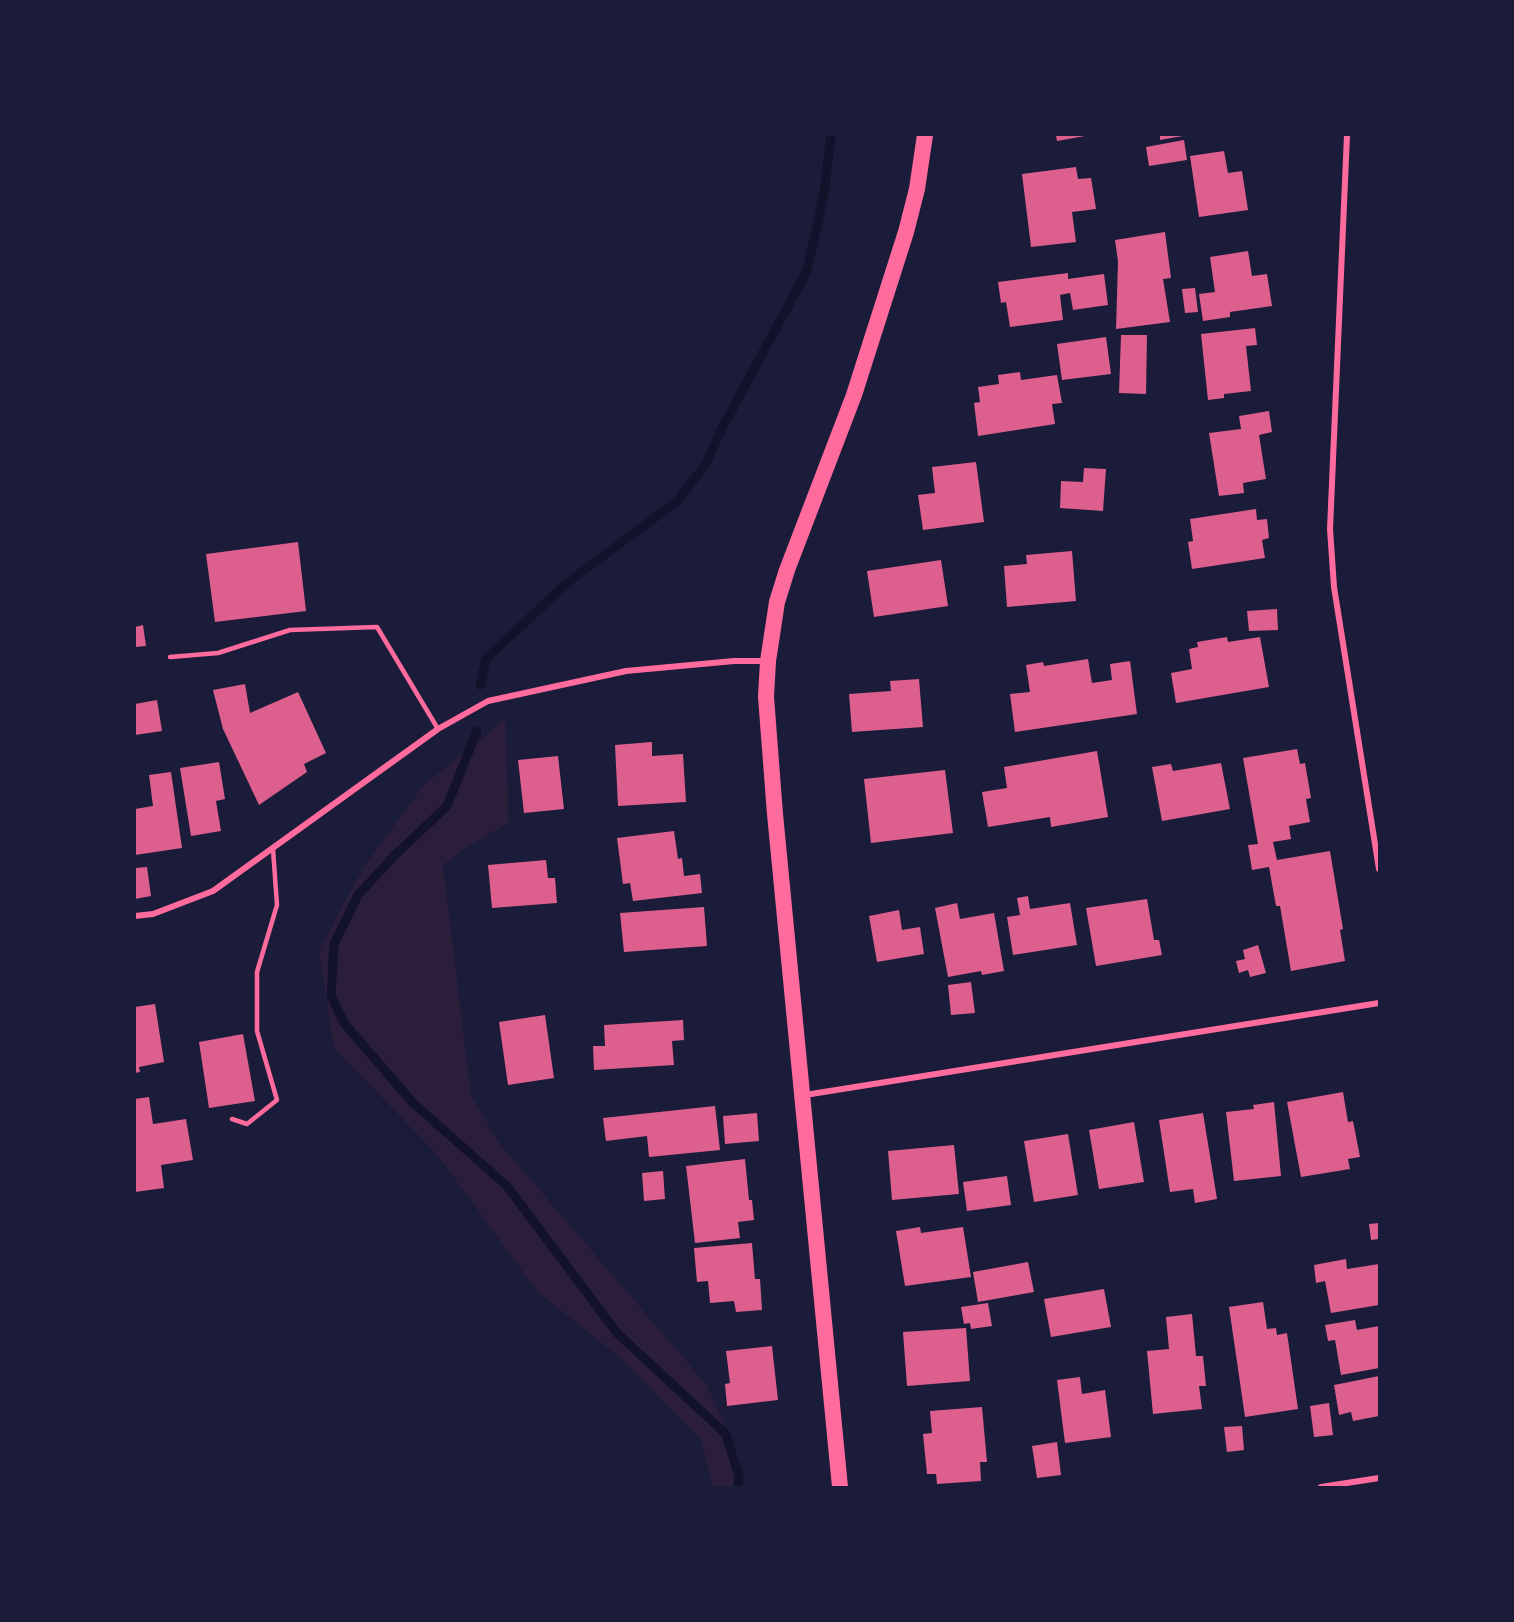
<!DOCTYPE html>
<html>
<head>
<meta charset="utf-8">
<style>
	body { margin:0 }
	#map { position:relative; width:1514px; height:1622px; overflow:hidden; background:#1b1b3a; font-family:Commissioner,sans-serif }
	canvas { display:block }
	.frame { position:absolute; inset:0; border:136px solid #1b1b3a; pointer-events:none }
</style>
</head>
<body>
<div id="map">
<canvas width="1514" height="1622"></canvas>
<div class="frame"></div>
</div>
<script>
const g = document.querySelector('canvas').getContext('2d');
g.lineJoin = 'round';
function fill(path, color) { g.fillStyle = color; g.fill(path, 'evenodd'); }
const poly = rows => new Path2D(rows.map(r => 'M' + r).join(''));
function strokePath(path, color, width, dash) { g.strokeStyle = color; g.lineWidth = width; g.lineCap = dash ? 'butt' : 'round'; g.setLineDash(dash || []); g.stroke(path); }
const green = poly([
	[505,719,509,823,465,848,443,865,471,1095,497,1140,707,1385,735,1449,734,1487,713,1487,701,1440,623,1360,537,1291,435,1152,334,1049,319,951,363,868,423,786]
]);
const stream = poly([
	[480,685,486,659,568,582,677,501,706,464,721,430,807,271,824,194,831,135],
	[477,731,447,806,395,855,358,895,334,944,331,996,344,1023,413,1103,507,1186,617,1333,726,1434,739,1477,738,1487]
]);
const building = poly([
	[1056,135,1084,135,1085,136,1057,141],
	[1160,135,1183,135,1183,136,1160,140],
	[1184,140,1187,160,1149,166,1146,147],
	[1224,151,1228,173,1242,171,1248,210,1199,217,1190,156],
	[1076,167,1078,179,1091,178,1096,209,1072,212,1076,242,1031,247,1022,174],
	[1165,232,1171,278,1163,279,1170,322,1116,329,1118,261,1115,240],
	[1248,251,1252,276,1267,274,1272,306,1230,312,1230,317,1203,321,1199,294,1215,292,1210,257],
	[1068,273,1068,279,1104,274,1108,305,1073,310,1070,293,1060,295,1063,320,1010,327,1006,302,1001,303,998,282],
	[1195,288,1198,312,1185,313,1182,289],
	[1255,328,1257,345,1246,346,1251,391,1224,394,1224,398,1208,400,1201,334],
	[1121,335,1147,335,1146,394,1119,393],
	[1106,337,1111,374,1062,380,1057,344],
	[1020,372,1021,380,1057,375,1062,403,1052,404,1055,424,978,436,974,403,980,402,978,387,999,384,998,375],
	[1269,411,1272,432,1259,435,1266,479,1243,483,1244,493,1219,496,1209,433,1241,429,1239,416],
	[976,462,984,522,923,530,918,495,935,493,932,467],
	[1084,468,1106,469,1103,511,1060,508,1061,481,1083,482],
	[1256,509,1257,520,1267,519,1269,538,1262,540,1265,558,1192,569,1188,542,1193,541,1190,519],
	[298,542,306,611,215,622,206,554],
	[1072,551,1076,601,1007,607,1004,566,1027,564,1026,555],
	[941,560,948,606,874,617,867,571],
	[1277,609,1278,630,1249,631,1247,611],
	[143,625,146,646,135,647,135,627],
	[1227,637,1228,642,1260,637,1269,687,1176,703,1171,673,1192,669,1189,649,1198,647,1197,642],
	[1088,659,1092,683,1112,680,1110,664,1130,661,1137,714,1015,732,1010,694,1030,692,1026,665,1043,662,1044,666],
	[919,679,923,727,852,732,849,694,891,691,890,681],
	[245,684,250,713,298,692,326,753,304,764,307,772,259,805,223,729,213,690],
	[157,700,162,731,135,735,135,704],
	[652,742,652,756,683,754,686,802,618,806,615,745],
	[1297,749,1300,764,1305,763,1311,798,1306,799,1310,822,1289,826,1291,839,1273,842,1277,860,1330,851,1343,929,1340,930,1345,961,1291,971,1280,906,1276,906,1269,867,1252,870,1248,845,1258,844,1243,758],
	[1097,751,1108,817,1051,827,1050,817,988,827,982,792,1007,788,1004,767],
	[558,756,564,809,524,813,518,760],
	[219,762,225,799,216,801,221,831,191,836,180,768],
	[1221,763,1230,809,1162,821,1152,767,1171,764,1173,771],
	[945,770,953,833,871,843,864,779],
	[171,772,182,848,135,855,135,809,153,806,149,775],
	[674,831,678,859,682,858,684,876,700,874,702,893,633,901,630,883,623,884,617,838],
	[546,860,548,878,555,878,557,903,492,908,488,865],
	[147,867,151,896,135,899,135,868],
	[1028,896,1030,909,1070,903,1077,945,1013,955,1007,917,1020,915,1017,898],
	[1147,899,1154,940,1159,940,1162,955,1096,966,1086,908],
	[957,903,960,919,994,913,1004,971,982,975,981,971,948,977,935,908],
	[704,907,707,946,624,952,620,913],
	[899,910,902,930,920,927,924,954,877,962,869,916],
	[1258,945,1266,973,1250,977,1248,970,1239,973,1236,961,1245,959,1243,950],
	[971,982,975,1013,951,1015,948,985],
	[155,1004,164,1062,139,1067,140,1072,135,1073,135,1007],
	[545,1015,554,1078,508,1085,499,1022],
	[683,1020,684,1040,672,1041,674,1065,594,1070,593,1046,605,1046,604,1025],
	[243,1034,255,1101,209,1108,199,1042],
	[1343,1092,1348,1122,1353,1121,1360,1157,1348,1159,1350,1169,1301,1177,1287,1102],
	[149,1097,153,1124,186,1119,193,1160,161,1165,164,1188,135,1192,135,1099],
	[1274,1102,1281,1176,1234,1181,1226,1112,1254,1109,1253,1105],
	[715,1106,720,1150,649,1157,647,1136,606,1141,603,1118],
	[757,1113,759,1141,725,1144,723,1116],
	[1203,1113,1217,1199,1195,1203,1193,1189,1170,1192,1159,1120],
	[1134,1122,1144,1182,1099,1189,1089,1130],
	[1068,1134,1078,1195,1034,1202,1024,1141],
	[954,1145,959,1194,892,1200,888,1151],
	[745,1159,749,1200,752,1200,754,1220,738,1222,740,1238,695,1243,686,1166],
	[663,1171,665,1199,644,1201,642,1173],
	[1007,1176,1011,1205,967,1211,963,1182],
	[1379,1223,1379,1239,1371,1240,1369,1224],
	[920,1227,921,1233,963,1227,971,1277,905,1286,896,1231],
	[752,1243,755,1279,760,1279,762,1310,736,1312,734,1301,710,1303,708,1281,697,1282,694,1248],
	[1346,1259,1347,1269,1379,1264,1379,1305,1331,1313,1325,1281,1316,1283,1314,1265],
	[1028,1262,1034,1292,978,1302,973,1272],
	[1104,1289,1111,1327,1051,1337,1044,1299],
	[1263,1302,1267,1329,1276,1328,1277,1335,1287,1333,1298,1409,1245,1417,1229,1307],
	[988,1303,992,1326,971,1329,970,1323,964,1324,961,1307],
	[1192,1314,1196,1356,1203,1356,1206,1386,1199,1386,1202,1409,1153,1414,1147,1351,1169,1349,1166,1317],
	[1355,1320,1357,1330,1379,1326,1379,1368,1341,1375,1335,1340,1328,1341,1325,1325],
	[966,1328,970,1381,907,1386,903,1332],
	[772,1346,778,1400,727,1406,725,1384,730,1383,726,1351],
	[1379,1376,1379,1416,1353,1421,1351,1412,1339,1415,1334,1385],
	[1080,1377,1082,1394,1105,1390,1111,1437,1065,1443,1057,1380],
	[1329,1403,1333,1435,1314,1437,1310,1406],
	[982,1407,987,1462,980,1462,981,1481,937,1484,936,1474,927,1474,923,1434,932,1433,930,1411],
	[1242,1426,1244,1450,1227,1452,1224,1427],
	[1057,1442,1061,1475,1037,1478,1032,1446]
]);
const service = poly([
	[170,657,218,653,290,630,377,627,438,729],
	[232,1119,247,1124,277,1100,257,1031,257,972,277,905,273,849]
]);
const minor = poly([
	[1347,135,1330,529,1334,587,1379,869],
	[135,916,153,914,213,891,438,729,488,701,626,671,734,661,766,661],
	[805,1095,1379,1003],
	[1321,1487,1379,1478]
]);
const trunk = poly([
	[840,1487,775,814,766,697,768,661,777,602,787,570,854,395,906,232,917,189,925,135]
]);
fill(green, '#2a1e3b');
strokePath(stream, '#12122b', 9);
fill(building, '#dd5f8e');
strokePath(service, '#ff6b9d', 4.5);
strokePath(minor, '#ff6b9d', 6);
strokePath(trunk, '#ff6b9d', 16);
</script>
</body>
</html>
